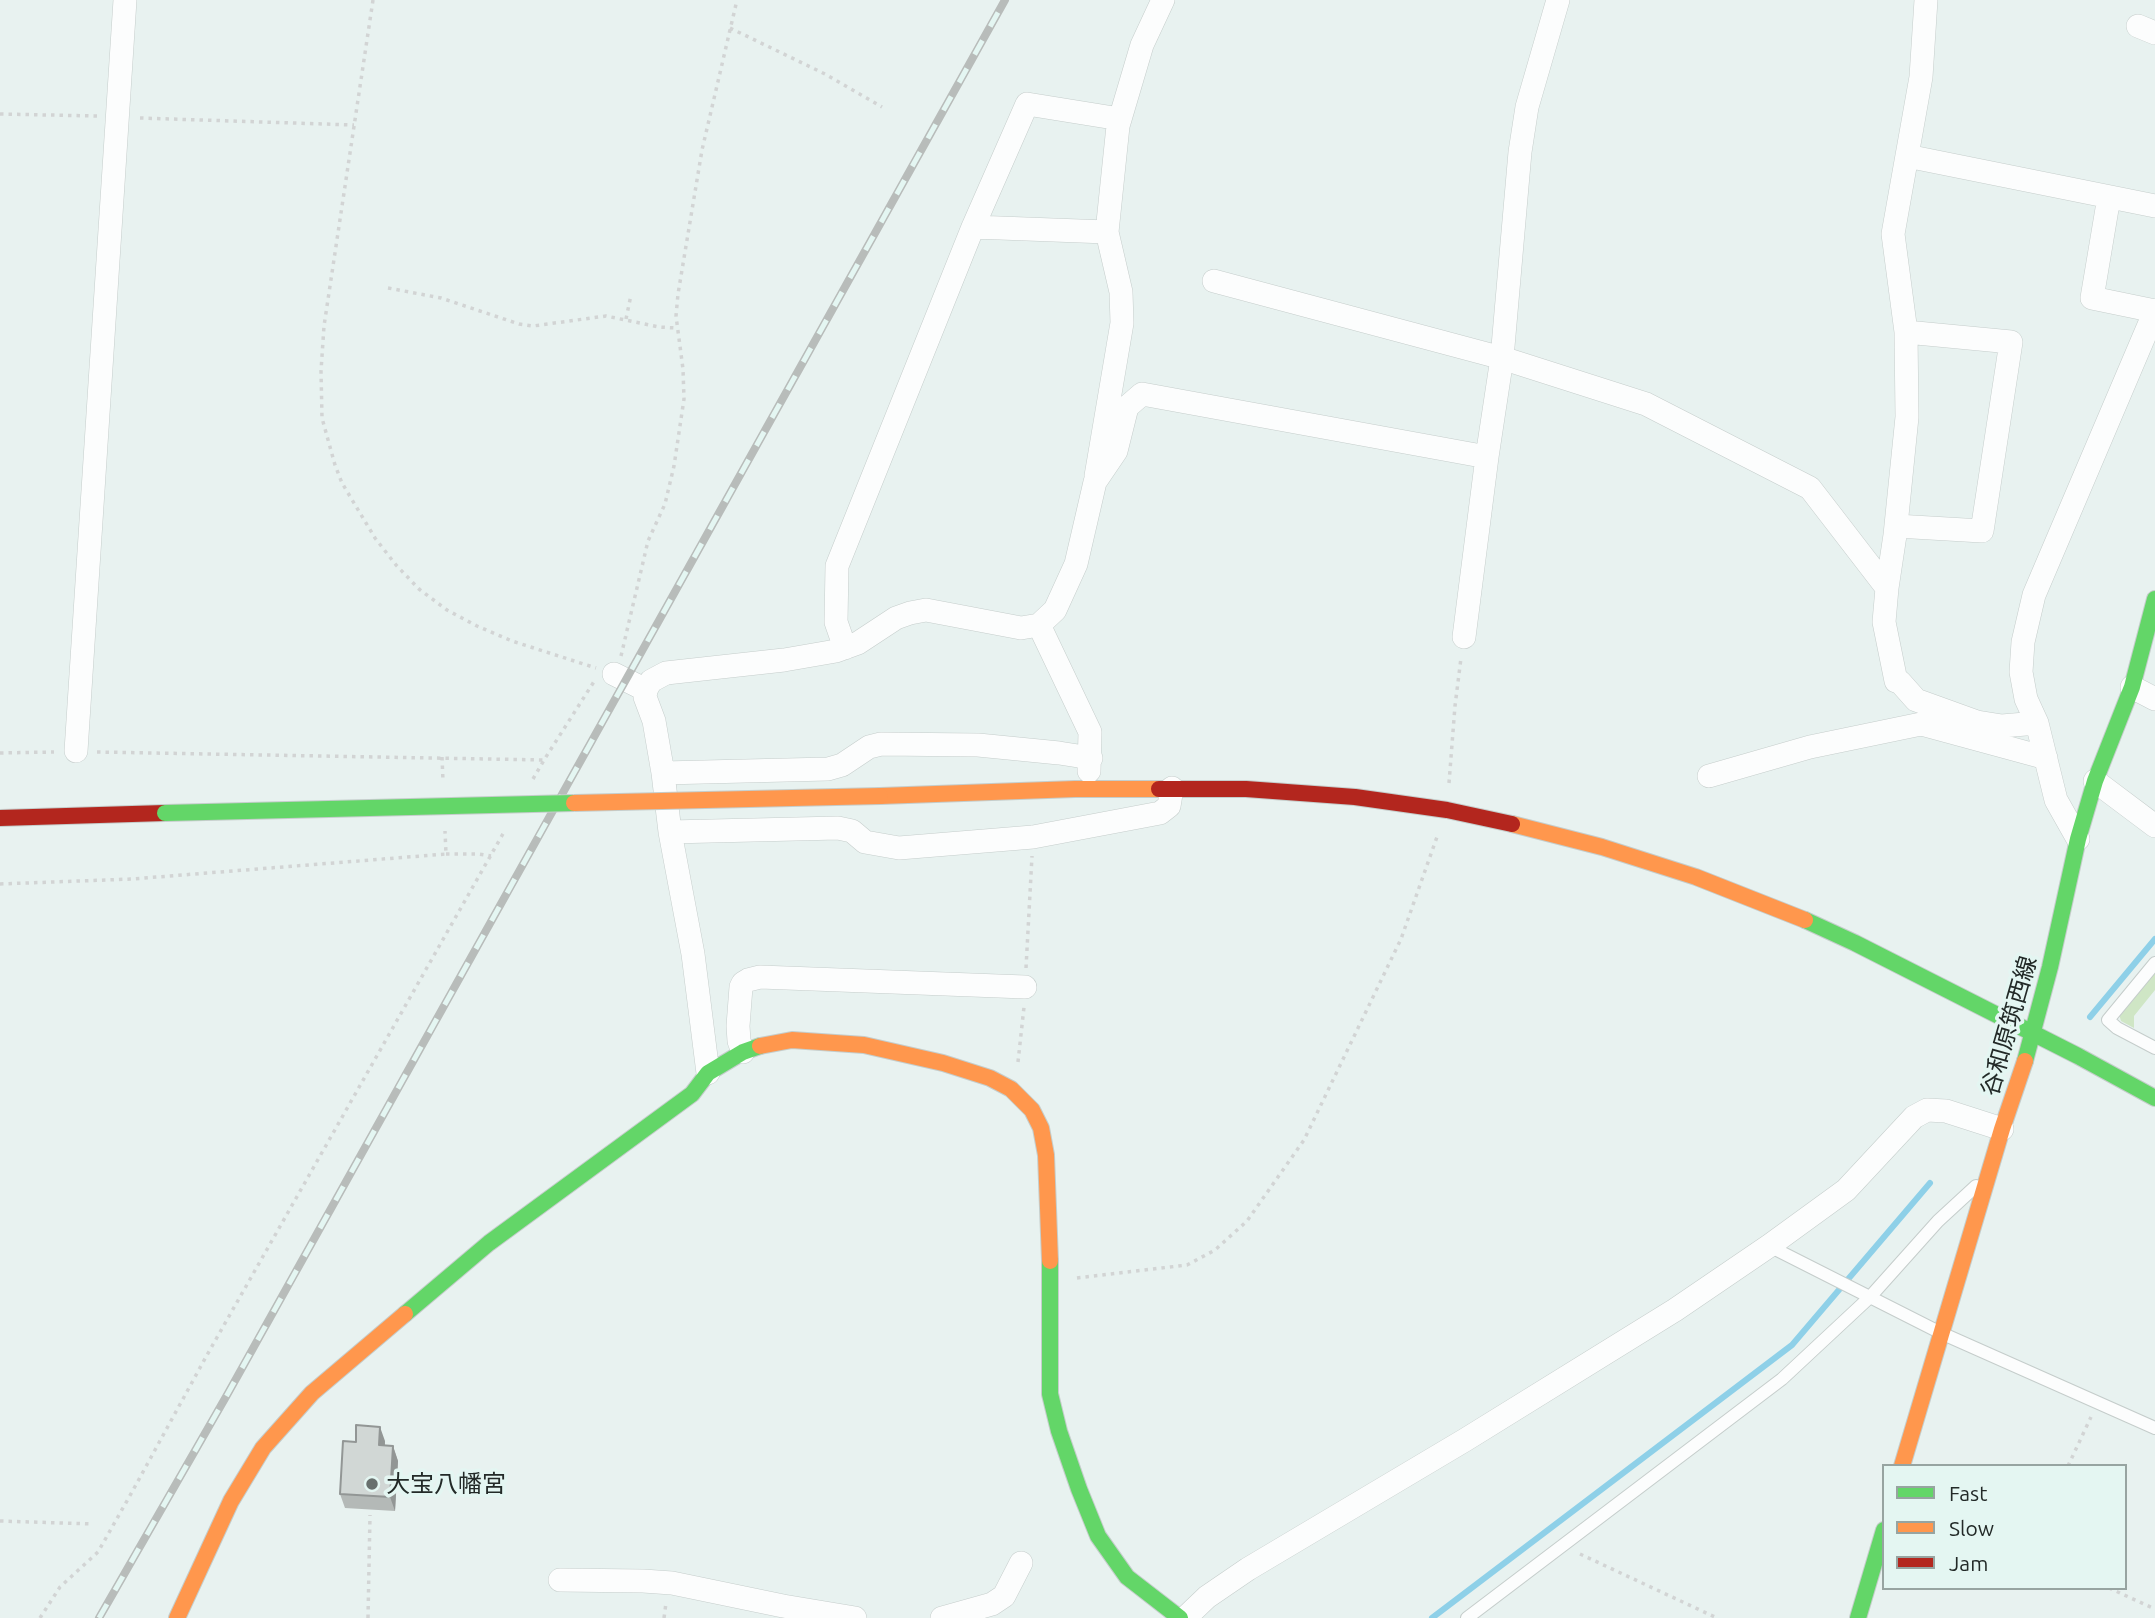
<!DOCTYPE html>
<html>
<head>
<meta charset="utf-8">
<style>
	body { margin:0 }
	#map { position:relative; width:2155px; height:1618px; overflow:hidden; background:#e8f2f0; font-family:Ubuntu,sans-serif }
	canvas { display:block }
	.legend { position:absolute; left:1882px; top:1464px; width:245px; height:126px; box-sizing:border-box; background:#e4f6f2; border:2px solid #97a4a1; margin:0; padding:9px 12px; list-style:none; font-size:21px; color:#232a28 }
	.legend li { display:flex; align-items:center; gap:14px; height:35px }
	.legend b { width:35px; border:2px solid #97a4a1 }
</style>
</head>
<body>
<div id="map">
<canvas width="2155" height="1618"></canvas>
<ul class="legend">
<li><b style="height:9px;background:#63d668"></b>Fast</li>
<li><b style="height:9px;background:#ff974d"></b>Slow</li>
<li><b style="height:9px;background:#b3261e"></b>Jam</li>
</ul>
</div>
<script>
const g = document.querySelector('canvas').getContext('2d');
g.lineJoin = 'round';
function fill(path, color) { g.fillStyle = color; g.fill(path, 'evenodd'); }
const poly = rows => new Path2D(rows.map(r => 'M' + r).join(''));
function strokePath(path, color, width, dash) { g.strokeStyle = color; g.lineWidth = width; g.lineCap = dash ? 'butt' : 'round'; g.setLineDash(dash || []); g.stroke(path); }
function label(font, color, halo, rows, align = 'center') {
  g.font = font + ' Ubuntu,"Noto Sans JP",sans-serif'; g.lineWidth = 7; g.setLineDash([]); g.textBaseline = 'middle'; g.strokeStyle = halo; g.fillStyle = color; for (const [text, x, y, turn = 0] of rows) {
    g.save(); g.translate(x, y); g.rotate((+turn || 0) * Math.PI / 180); g.textAlign = isNaN(turn) ? turn : align; if (halo) g.strokeText(text, 0, 0); g.fillText(text, 0, 0); g.restore();
  }
}
const green = poly([
	[2155,971,2155,990,2134,1016,2134,1028,2121,1021,2119,1014]
]);
const stream = poly([
	[2090,1017,2155,939],
	[1432,1618,1792,1345,1930,1183]
]);
const path = poly([
	[373,0,324,326,321,371,322,418,335,465,342,483,375,538,396,565,419,589,447,610,477,626,512,641,596,668],
	[730,28,825,74,882,107],
	[0,114,97,116],
	[140,118,354,125],
	[388,288,441,298,519,324,533,326,606,316,659,327,676,328],
	[626,319,631,295],
	[621,656,648,541,665,504,674,466,684,399,683,369,676,316,678,294,702,150,737,0],
	[97,752,544,760,595,680],
	[0,753,54,752],
	[442,757,443,781],
	[533,779,544,760],
	[1449,783,1455,706,1461,658],
	[446,854,478,854,491,856],
	[0,884,132,879,446,854,445,831],
	[1026,968,1032,856],
	[1018,1062,1024,1007],
	[1077,1278,1187,1265,1215,1250,1247,1221,1304,1140,1401,939,1438,834],
	[2068,1466,2091,1417],
	[0,1521,93,1524],
	[1580,1554,1717,1618],
	[2109,1588,2155,1609],
	[40,1618,60,1587,98,1552,132,1492,207,1355,504,832],
	[368,1618,370,1515],
	[664,1618,666,1603]
]);
const lane = poly([
	[2155,963,2108,1020,2117,1028,2155,1048],
	[1769,1246,1941,1333,2155,1428],
	[1467,1618,1782,1379,1870,1297,1938,1221,1976,1186]
]);
const street = poly([
	[1926,0,1921,77,1893,234,1906,332,1907,417,1895,535,1887,588,1884,622,1896,681,1900,682,1916,700,1977,722,2002,726,2037,723],
	[2138,26,2155,33],
	[1907,156,2155,206],
	[2109,197,2092,298,2155,311],
	[973,227,1027,104,1120,119],
	[1107,232,1118,126,1142,45,1163,0],
	[1214,281,1502,358,1646,404,1810,488,1887,588],
	[1896,526,1982,531,2011,342,1906,332],
	[1039,625,1090,732,1089,771],
	[1464,637,1487,457,1502,358,1520,152,1527,107,1558,0],
	[845,648,836,622,837,566,973,227,1107,232,1121,292,1122,323,1096,476],
	[614,674,646,690],
	[2132,687,2155,699],
	[76,751,125,0],
	[663,773,828,769,842,765,869,747,881,744,978,745,1059,753,1091,758],
	[1709,776,1810,747,1921,724,2046,758],
	[2095,781,2155,826],
	[670,832,838,828,852,831,865,842,899,848,1033,837,1160,813,1169,806,1172,788],
	[2078,839,2056,800,2037,723,2026,699,2021,672,2023,642,2034,595,2155,311],
	[743,1052,739,1041,738,1026,741,987,743,983,748,980,760,977,1025,987],
	[708,1073,693,954,670,832,663,773,654,721,645,697,646,690,651,681,666,673,784,660,836,651,858,643,896,618,910,613,926,610,1021,628,1039,625,1055,610,1076,564,1095,482,1116,451,1127,407,1142,394,1487,457],
	[560,1580,643,1581,672,1583,783,1606,855,1618],
	[942,1618,992,1604,1004,1596,1021,1563],
	[1185,1618,1207,1597,1248,1569,1465,1440,1675,1310,1769,1246,1846,1190,1914,1117,1927,1110,1946,1111,2002,1129]
]);
const fast = poly([
	[1805,920,1855,943,2078,1056,2155,1098],
	[2025,1061,2050,967,2078,839,2095,781,2132,687,2155,599],
	[1050,1261,1050,1394,1059,1431,1079,1489,1098,1536,1127,1577,1180,1618],
	[405,1314,489,1243,692,1094,708,1073,743,1052,760,1046],
	[1858,1618,1884,1530]
]);
const slow = poly([
	[880,796,1075,789,1159,789],
	[1512,824,1602,847,1696,877,1805,920],
	[760,1046,792,1040,864,1045,943,1063,990,1078,1011,1089,1032,1110,1041,1128,1046,1155,1050,1261],
	[1902,1466,2002,1129,2025,1061],
	[177,1618,231,1501,263,1448,312,1393,405,1314]
]);
const jam = poly([
	[1159,789,1246,789,1355,797,1447,810,1512,824],
	[0,818,165,813]
]);
const rail = poly([
	[99,1618,227,1395,1005,0]
]);
const fastBridge = poly([
	[165,813,574,803]
]);
const slowBridge = poly([
	[574,803,880,796]
]);
const wall = poly([
	[385,1441,385,1446,393,1446,398,1461,395,1511,345,1508,340,1494]
]);
const shadedWall = poly([
	[380,1427,385,1441,384,1460,379,1445],
	[393,1446,398,1461,395,1511,390,1497]
]);
const building = poly([
	[356,1425,380,1427,379,1445,393,1446,390,1497,340,1494,343,1441,356,1442,356,1425]
]);
const markers = [
	[372,1484,7,"#68706e"]
];
const streetNames = [
	["谷和原筑西線",2009,1026,-74]
];
const poiNames = [
	["大宝八幡宮",386,1484]
];
fill(green, '#cfe6c5');
strokePath(stream, '#8ed0e8', 6);
strokePath(lane, '#c5cdcb', 14);
strokePath(street, '#c5cdcb', 24);
strokePath(fast, '#c5cdcb', 18);
strokePath(slow, '#c5cdcb', 18);
strokePath(jam, '#c5cdcb', 18);
strokePath(path, '#d2d4d4', 3.5, [3.5, 5]);
strokePath(lane, '#fcfdfd', 12);
strokePath(street, '#fcfdfd', 23);
strokePath(fast, '#63d668', 16);
strokePath(slow, '#ff974d', 16);
strokePath(jam, '#b3261e', 16);
strokePath(rail, '#b8bcba', 8);
strokePath(rail, '#e4f6f2', 5, [16]);
strokePath(fastBridge, '#c5cdcb', 18, []);
strokePath(slowBridge, '#c5cdcb', 18, []);
strokePath(fastBridge, '#63d668', 16);
strokePath(slowBridge, '#ff974d', 16);
fill(wall, '#b4b9b7');
fill(shadedWall, '#929695');
fill(building, '#d1d7d5');
strokePath(building, '#929695', 2);
for (const [x, y, r, color] of markers) { const dot = new Path2D(); dot.arc(x, y, r, 0, 2 * Math.PI); g.fillStyle = color; g.fill(dot); strokePath(dot, '#e4f6f2', 2.5); }
label('24px', '#232a28', '#e4f6f2', streetNames);
label('24px', '#232a28', '#e4f6f2', poiNames, 'left');
</script>
</body>
</html>
